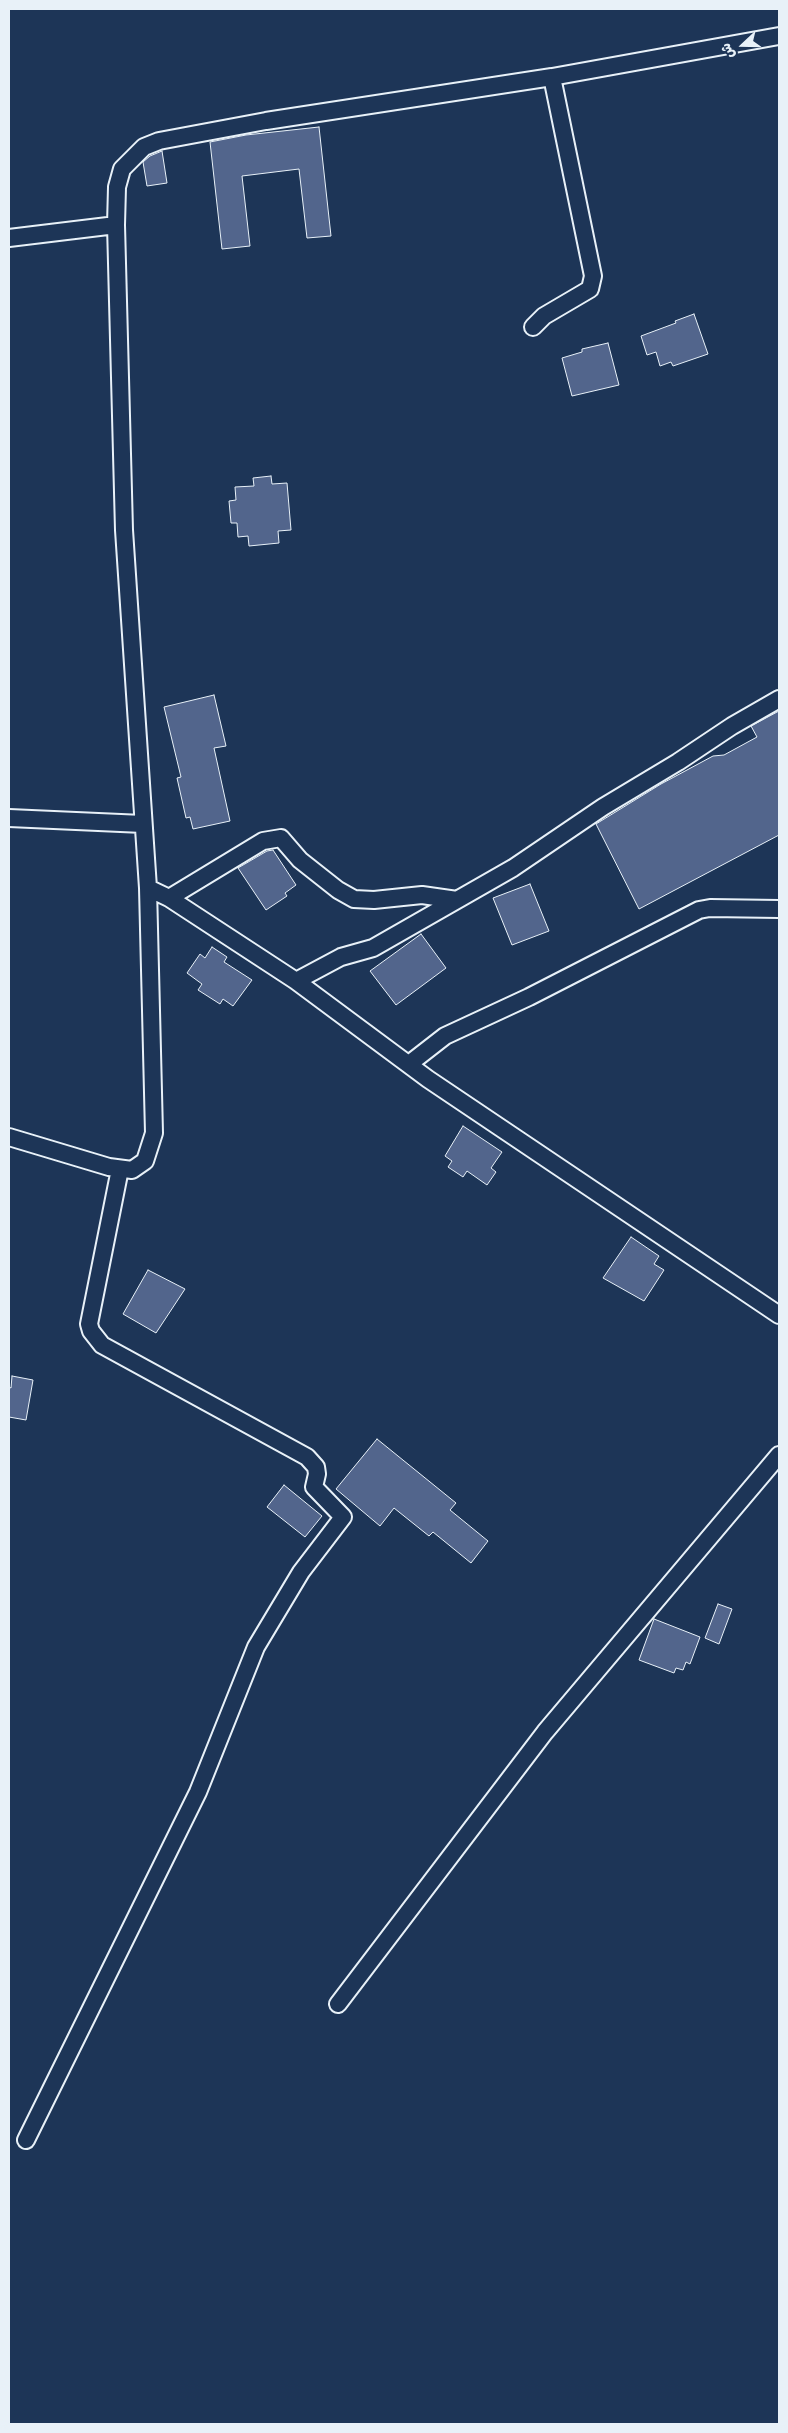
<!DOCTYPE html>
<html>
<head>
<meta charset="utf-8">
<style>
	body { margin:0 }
	#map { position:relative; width:788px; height:2433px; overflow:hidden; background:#1d3557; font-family:"Indie Flower","Playpen Sans Arabic",sans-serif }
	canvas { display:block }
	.frame { position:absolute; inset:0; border:10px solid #e8f1f8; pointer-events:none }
	.north { position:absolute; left:718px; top:20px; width:50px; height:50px; -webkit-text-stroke:4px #1d3557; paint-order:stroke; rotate:249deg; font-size:14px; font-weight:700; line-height:20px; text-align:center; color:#e8f1f8 }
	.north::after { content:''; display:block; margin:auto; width:18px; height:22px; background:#e8f1f8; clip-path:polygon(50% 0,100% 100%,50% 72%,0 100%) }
</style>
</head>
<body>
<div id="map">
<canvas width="788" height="2433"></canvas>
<div class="frame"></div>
<div class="north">ش</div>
</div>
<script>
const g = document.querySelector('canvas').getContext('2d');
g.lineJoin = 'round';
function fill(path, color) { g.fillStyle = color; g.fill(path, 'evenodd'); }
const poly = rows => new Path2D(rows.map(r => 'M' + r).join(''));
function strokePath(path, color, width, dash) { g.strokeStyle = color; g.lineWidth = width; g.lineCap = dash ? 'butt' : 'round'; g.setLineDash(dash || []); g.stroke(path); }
const building = poly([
	[319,127,331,236,307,238,299,169,242,176,250,246,222,249,210,142,246,135,319,127],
	[162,151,167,183,147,186,143,162,150,156,162,151],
	[694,314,708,354,673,366,671,362,660,366,656,352,647,355,641,336,676,323,675,321,694,314],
	[608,343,619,385,572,396,562,358,582,352,582,349,608,343],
	[271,476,272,484,287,483,291,530,278,531,279,543,249,546,248,536,238,537,237,523,231,523,229,501,236,500,235,487,254,486,253,478,271,476],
	[214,695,226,746,214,748,230,821,193,829,190,817,186,818,177,778,181,777,164,707,214,695],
	[779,711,779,835,639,909,596,824,661,784,713,756,724,755,757,737,751,726,779,711],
	[273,850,296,885,285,893,287,896,266,910,238,868,267,851,273,850],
	[530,884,549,931,512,945,493,898,530,884],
	[421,934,446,968,396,1005,370,971,421,934],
	[212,947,227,957,224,962,252,980,233,1006,223,999,220,1004,198,990,202,984,187,973,200,954,205,958,212,947],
	[463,1126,502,1152,491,1168,496,1172,487,1185,467,1171,463,1177,448,1167,452,1161,445,1156,463,1126],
	[631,1237,659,1256,654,1264,664,1270,644,1301,603,1278,631,1237],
	[148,1270,185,1289,156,1333,123,1314,148,1270],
	[12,1376,33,1380,26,1420,9,1417,9,1387,11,1388,12,1376],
	[377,1439,456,1503,450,1510,488,1541,471,1563,433,1532,429,1536,394,1508,380,1526,336,1489,377,1439],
	[284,1485,322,1516,305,1537,267,1507,284,1485],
	[718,1604,732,1609,719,1644,705,1638,718,1604],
	[654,1619,700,1637,690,1664,686,1662,683,1670,676,1668,674,1673,639,1660,654,1619]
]);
const street = poly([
	[9,238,116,225],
	[533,327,544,316,590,289,593,276,552,77],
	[9,818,143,824],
	[148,888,169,898,296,981,428,1079,779,1315],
	[169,898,263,841,281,838,300,860,338,890,354,899,374,900,422,895,457,900],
	[296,981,341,957,373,948,513,868,603,807,678,762,732,726,779,699],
	[409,1064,445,1036,529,997,699,910,710,908,779,909],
	[9,1137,109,1167,132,1170,145,1161,154,1133,148,888,124,530,116,225,117,187,122,169,144,147,159,141,266,121,552,77,779,36],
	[338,2004,545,1732,779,1455],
	[26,2140,198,1792,256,1647,301,1572,343,1517,314,1487,317,1474,316,1467,307,1457,102,1345,91,1331,89,1324,120,1169]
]);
fill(building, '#52658c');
strokePath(building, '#e8f1f8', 1);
strokePath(street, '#e8f1f8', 20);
strokePath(street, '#1d3557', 16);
</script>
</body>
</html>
